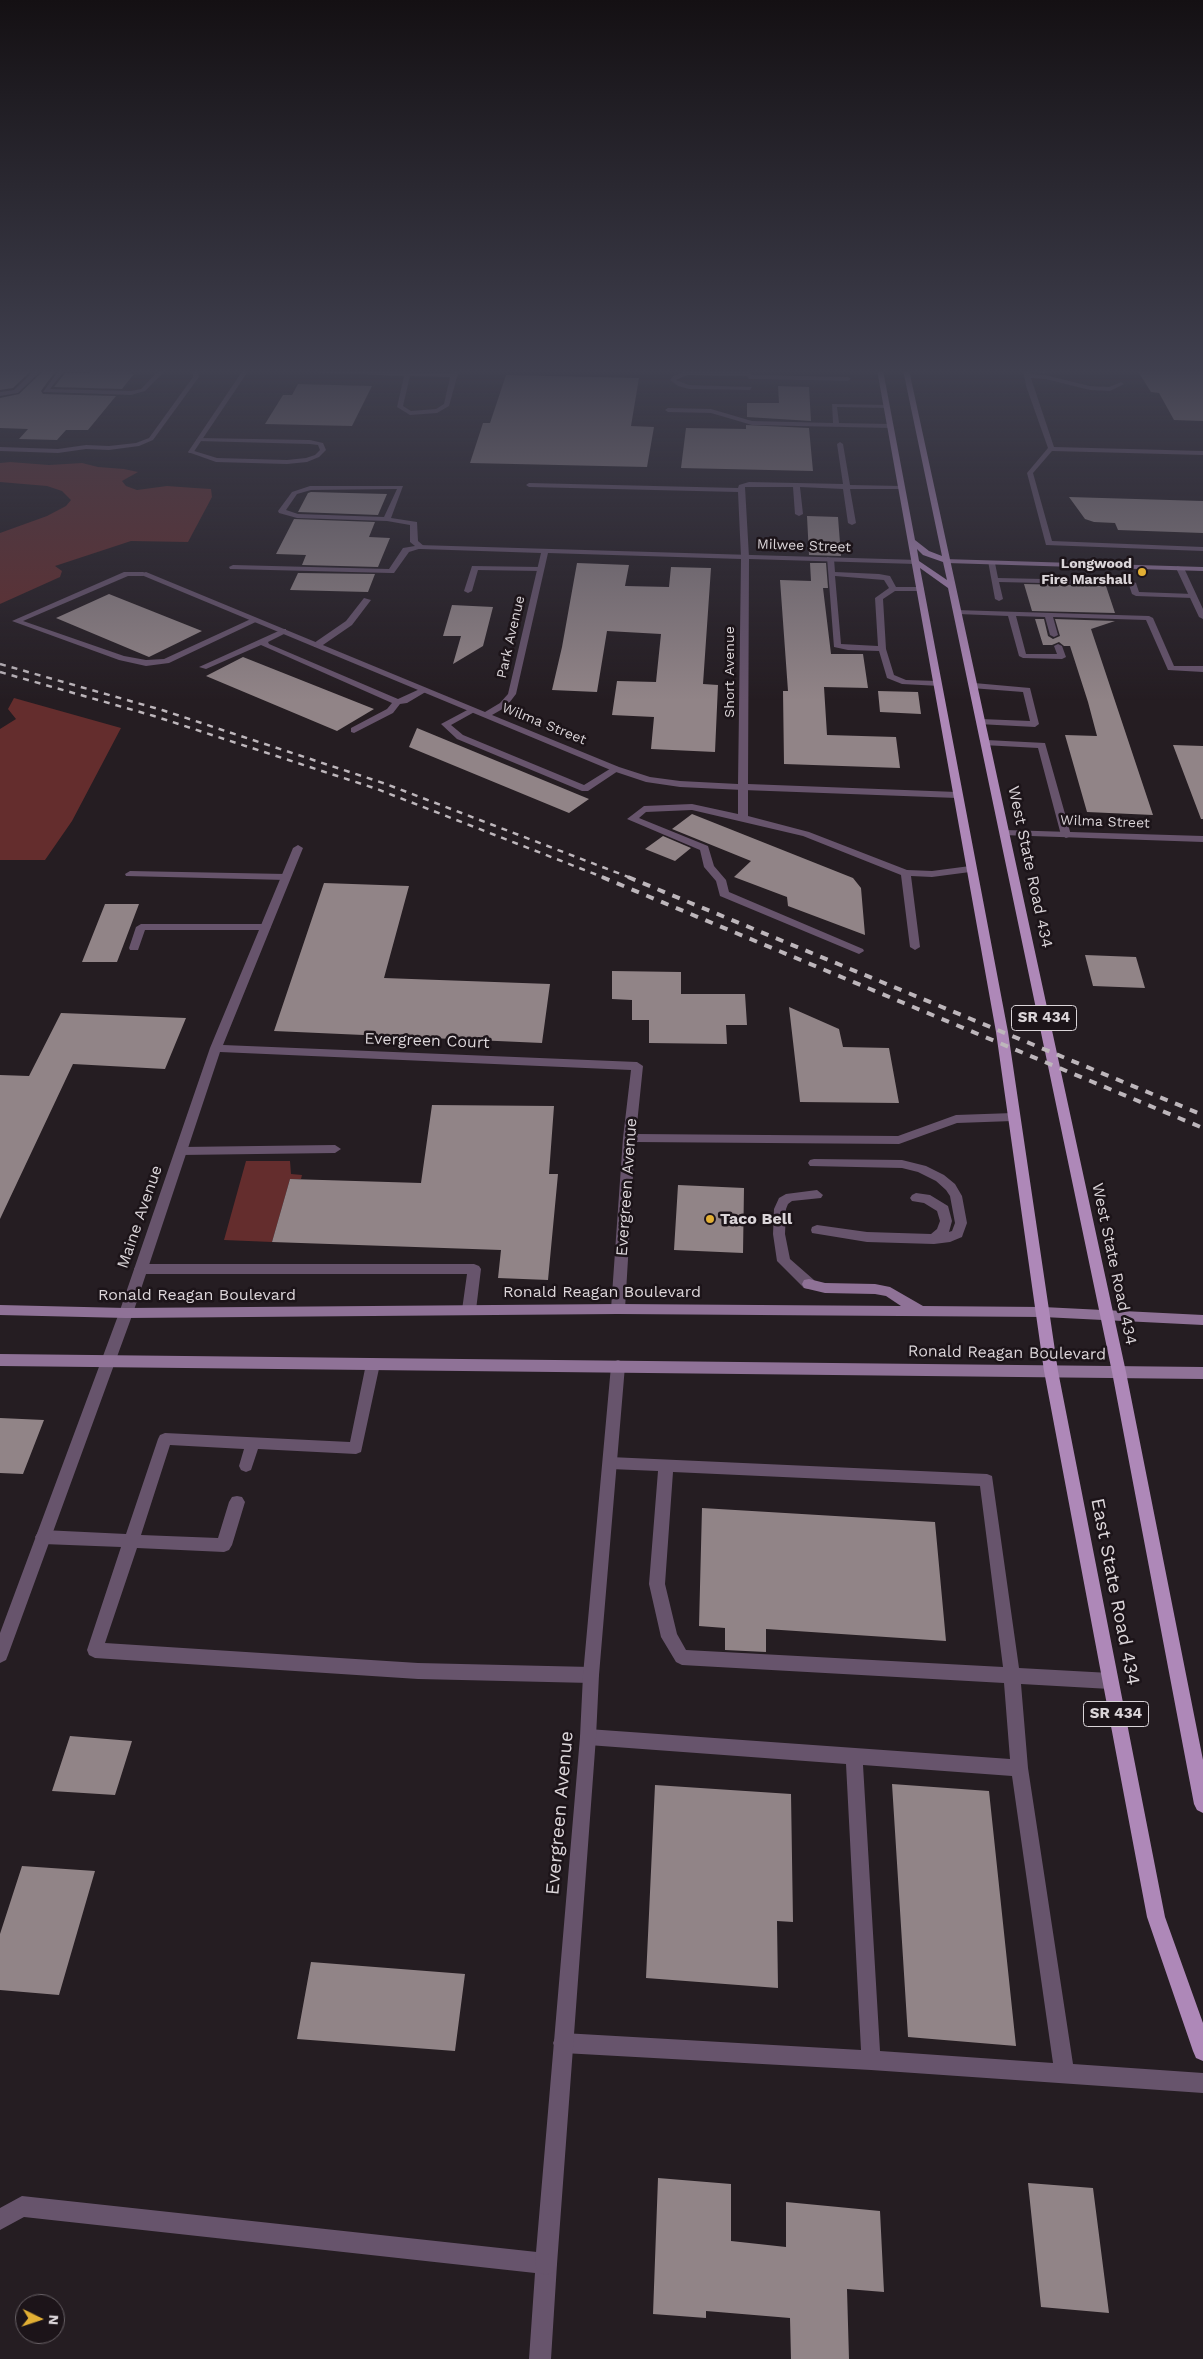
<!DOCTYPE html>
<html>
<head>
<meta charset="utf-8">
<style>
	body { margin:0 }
	#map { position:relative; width:1203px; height:2359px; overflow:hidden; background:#251d22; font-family:"Work Sans",sans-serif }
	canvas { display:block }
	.north { position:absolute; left:15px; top:2294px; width:50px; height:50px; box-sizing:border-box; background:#1c1419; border:1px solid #686166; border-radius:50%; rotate:94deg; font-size:14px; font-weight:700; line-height:20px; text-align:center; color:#dbd5d9 }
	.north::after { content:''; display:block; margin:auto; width:18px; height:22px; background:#e2af34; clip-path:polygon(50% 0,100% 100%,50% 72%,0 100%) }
</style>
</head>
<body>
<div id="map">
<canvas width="1203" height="2359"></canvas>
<div class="north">N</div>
</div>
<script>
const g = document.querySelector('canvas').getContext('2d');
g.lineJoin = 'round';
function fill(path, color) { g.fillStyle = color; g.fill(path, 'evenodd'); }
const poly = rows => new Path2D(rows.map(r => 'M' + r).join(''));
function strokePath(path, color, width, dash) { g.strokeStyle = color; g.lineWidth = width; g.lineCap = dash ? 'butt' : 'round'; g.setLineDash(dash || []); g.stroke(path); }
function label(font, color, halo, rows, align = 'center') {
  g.font = font + ' "Work Sans",sans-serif'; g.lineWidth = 5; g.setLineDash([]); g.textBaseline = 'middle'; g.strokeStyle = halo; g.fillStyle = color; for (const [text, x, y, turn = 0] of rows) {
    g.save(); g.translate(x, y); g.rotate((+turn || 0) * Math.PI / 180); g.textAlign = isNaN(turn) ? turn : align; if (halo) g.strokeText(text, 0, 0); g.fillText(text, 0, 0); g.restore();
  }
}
const green = poly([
	[10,462,49,465,82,463,98,467,124,469,138,472,122,481,126,486,137,490,167,486,195,488,211,489,212,497,188,542,131,541,55,566,62,571,60,577,0,604,0,533,47,516,66,506,71,500,62,491,47,486,0,482,0,463],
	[14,698,121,728,72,821,45,860,0,860,0,729,16,719,8,709],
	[246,1161,290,1161,291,1174,302,1175,301,1179,290,1179,272,1242,224,1240]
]);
const building = poly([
	[91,370,133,370,129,374,134,374,122,389,54,387,65,373,89,373],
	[1137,370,1203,370,1203,421,1174,420,1159,393,1151,392],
	[0,371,30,372,13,388,0,390],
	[42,372,55,372,41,391,43,394,116,396,88,430,66,430,57,440,19,439,28,429,0,428,0,398,19,394],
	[506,375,639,378,631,426,654,427,647,467,470,463,483,423,490,423],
	[298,384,372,386,352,426,265,424,283,395,292,395],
	[778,386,809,387,811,421,747,417,747,403,779,403],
	[746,425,809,428,813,471,681,468,686,428,746,429],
	[311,492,387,494,378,515,298,512,308,493],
	[1069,497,1203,501,1203,533,1118,530,1115,523,1094,522,1085,519],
	[807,516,838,517,841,556,809,555],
	[294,519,375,522,369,537,390,538,378,567,302,565,306,555,276,554],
	[577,563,629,565,625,586,669,587,671,567,711,568,703,684,718,685,715,752,651,749,654,717,612,715,617,681,656,682,661,634,607,631,597,692,552,690,562,647],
	[810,563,826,563,828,588,823,588,831,654,863,654,868,688,824,687,827,735,896,737,900,768,784,764,783,691,788,691,780,580,811,581],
	[298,573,375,574,368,592,290,590],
	[1024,584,1106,586,1115,613,1032,611],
	[109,594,202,631,149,657,56,618],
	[452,605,493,607,483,646,453,664,461,636,443,636],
	[1035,619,1044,619,1048,636,1053,639,1060,636,1055,619,1115,621,1091,629,1153,815,1087,812,1065,735,1097,736,1088,702,1070,646,1064,646,1059,642,1052,645,1043,645],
	[243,657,374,709,337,731,206,676],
	[878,691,918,692,921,714,880,712],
	[417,728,589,799,569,813,409,747],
	[1173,745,1203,746,1203,819,1201,819],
	[692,814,853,878,861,888,865,935,788,906,787,897,734,877,751,861,672,829],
	[663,836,691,848,675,861,645,849],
	[324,883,409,886,384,978,550,984,542,1043,274,1031],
	[105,904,139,904,117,962,82,962],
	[1085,955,1136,957,1145,988,1093,986],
	[612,971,681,972,681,994,745,994,747,1025,726,1025,727,1044,649,1043,649,1020,632,1020,632,1000,612,999],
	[789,1007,839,1029,843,1047,889,1048,899,1103,800,1102],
	[61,1013,186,1018,165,1069,73,1064,0,1219,0,1075,29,1076],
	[432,1105,554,1106,549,1174,558,1174,548,1280,498,1278,501,1250,272,1242,290,1179,421,1183],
	[678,1185,744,1188,743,1253,674,1250],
	[0,1418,44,1420,23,1474,0,1473],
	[702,1508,935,1522,946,1641,766,1629,766,1652,725,1650,725,1628,699,1626],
	[70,1736,132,1741,115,1795,52,1791],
	[892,1784,989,1791,1016,2046,908,2037],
	[655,1785,791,1794,793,1922,777,1921,778,1988,646,1978],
	[22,1866,95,1871,59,1995,0,1990,0,1934],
	[311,1962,465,1974,455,2051,297,2039],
	[658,2178,731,2184,731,2241,786,2247,786,2202,880,2211,884,2292,847,2289,849,2359,791,2359,790,2318,706,2311,706,2318,653,2314],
	[1028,2183,1093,2188,1109,2313,1041,2307]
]);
const lane = poly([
	[35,370,42,370,18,393,0,396,0,392,14,390,35,370],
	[59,370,65,370,50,389,131,391,141,389,159,370,166,370,145,391,131,395,43,392,59,370],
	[189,370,198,371,199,377,153,440,139,446,109,450,86,449,58,453,0,451,0,447,58,449,86,445,109,446,136,443,149,438,193,377,193,373,189,370],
	[252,370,451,373,453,370,459,370,449,406,437,413,410,415,397,407,404,376,252,370],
	[410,376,450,377,444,404,436,409,411,411,403,406,410,376],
	[1023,370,1029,370,1030,374,1045,375,1090,386,1109,387,1121,382,1124,384,1110,391,1090,390,1045,379,1031,378,1054,447,1203,451,1203,455,1052,451,1033,473,1052,541,1203,547,1203,551,1046,545,1027,473,1048,448,1026,386,1023,370],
	[1098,370,1041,373,1038,371,1038,370,1098,370],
	[686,371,749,372,751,375,848,377,851,379,848,381,749,379,747,376,687,375,676,380,689,385,752,387,750,390,689,389,678,386,670,380,673,376,686,371],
	[832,404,889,405,887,408,837,407,839,423,890,424,893,426,890,428,752,425,711,413,668,412,665,410,668,408,711,409,752,421,833,423,832,404],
	[199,438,310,440,323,443,326,450,319,457,307,462,287,464,216,462,188,452,191,450,217,458,287,460,306,458,315,455,320,450,318,445,310,444,197,441,196,440,199,438],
	[840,442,843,444,850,485,902,486,905,488,904,489,850,489,856,523,852,525,848,523,843,489,800,487,803,514,799,516,795,514,793,487,745,487,749,557,745,559,741,557,738,492,529,487,526,485,529,483,738,488,739,485,749,482,843,484,837,444,840,442],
	[310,486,403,486,391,518,417,522,418,541,425,547,409,552,394,573,391,573,230,569,229,567,233,565,389,569,403,548,415,546,410,542,410,525,387,521,297,518,279,513,278,511,292,492,310,486],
	[397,489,384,517,298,514,286,510,297,494,311,490,397,489],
	[827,557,834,559,835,572,879,574,890,576,896,587,923,587,924,589,920,591,895,591,883,599,886,649,894,675,906,680,937,681,941,684,940,686,902,684,887,678,879,651,848,650,834,647,827,557],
	[835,576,884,580,889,588,875,598,878,646,841,644,835,576],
	[988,561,995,563,998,578,1132,581,1136,583,1139,592,1193,594,1197,596,1193,598,1136,596,1132,594,1129,585,999,582,1003,599,999,601,995,599,988,561],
	[472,566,540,567,544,569,540,571,478,570,472,591,468,593,464,591,472,566],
	[124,572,143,572,147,574,143,576,128,576,23,621,124,656,146,660,164,659,253,618,260,620,169,663,146,666,119,660,12,621,124,572],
	[364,598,371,600,352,625,320,647,314,647,314,643,346,621,364,598],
	[955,610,1149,616,1153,618,1174,666,1203,666,1203,672,1168,670,1146,620,1053,617,1058,635,1054,637,1050,635,1045,617,1016,616,1026,654,1057,654,1054,646,1058,644,1062,646,1066,657,1062,659,1023,658,1019,656,1008,616,958,614,954,612,955,610],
	[283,629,286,629,286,633,268,642,269,644,398,699,422,688,429,690,407,703,400,704,393,713,354,733,351,732,351,728,387,709,392,703,261,645,206,669,199,667,283,629],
	[974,683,1030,688,1039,724,1035,727,978,724,978,720,981,719,1030,721,1023,692,971,688,971,684,974,683],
	[471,708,478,710,451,725,463,735,584,785,613,767,616,766,621,769,588,791,582,791,457,739,441,724,471,708],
	[986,740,1045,743,1071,835,1069,837,1066,838,1061,835,1038,748,983,745,983,741,986,740],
	[743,784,748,787,748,816,809,832,907,870,932,871,970,866,975,869,970,872,932,877,911,876,920,947,915,950,910,947,901,875,803,836,692,810,646,812,639,818,708,846,714,866,726,880,729,892,863,949,864,951,859,954,720,896,716,881,704,867,700,850,627,819,644,806,692,804,738,814,738,787,743,784],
	[130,871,286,874,291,877,286,880,126,876,125,874,130,871],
	[141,924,266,924,271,927,266,930,145,930,138,950,130,950,129,948,136,927,141,924],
	[335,1145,341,1149,335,1153,181,1155,175,1151,181,1147,335,1145],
	[814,1159,902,1160,926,1166,944,1175,955,1184,962,1196,967,1223,963,1234,962,1237,950,1242,934,1244,867,1242,812,1233,811,1230,812,1227,817,1225,867,1232,931,1234,937,1229,940,1221,937,1211,924,1203,912,1201,910,1198,912,1195,916,1193,930,1195,948,1206,952,1221,949,1232,952,1231,955,1223,950,1196,946,1190,936,1181,918,1172,902,1168,810,1166,808,1163,810,1160,814,1159],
	[817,1190,823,1195,821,1198,792,1201,788,1204,786,1209,785,1234,790,1259,814,1280,816,1284,814,1288,809,1289,804,1288,777,1261,773,1234,774,1209,779,1198,786,1194,817,1190],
	[141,1264,474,1264,479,1266,481,1269,476,1310,474,1314,469,1315,464,1314,462,1310,467,1274,141,1274,136,1272,134,1269,136,1266,141,1264],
	[373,1358,378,1360,380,1364,361,1452,356,1454,258,1449,251,1470,246,1472,241,1470,239,1466,244,1449,170,1445,141,1535,218,1538,229,1502,232,1497,237,1496,242,1497,245,1502,232,1545,229,1550,224,1552,137,1548,105,1643,418,1663,591,1667,597,1670,599,1675,597,1680,591,1683,418,1679,95,1658,89,1655,87,1650,121,1547,43,1544,38,1542,35,1537,38,1532,43,1530,126,1534,158,1439,160,1435,165,1433,350,1442,366,1364,368,1360,373,1358],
	[610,1457,987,1474,992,1476,1019,1668,1110,1673,1116,1676,1118,1681,1116,1686,1110,1689,1021,1684,1028,1768,1073,2064,1203,2073,1203,2093,871,2070,563,2053,556,2050,553,2043,556,2036,563,2033,861,2050,846,1764,588,1745,582,1743,580,1737,582,1731,588,1729,1010,1759,1004,1683,682,1665,676,1662,661,1637,649,1584,658,1471,610,1469,605,1467,603,1463,605,1459,610,1457],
	[673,1472,980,1486,1003,1667,686,1650,677,1634,665,1584,673,1472],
	[863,1765,1012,1776,1053,2063,880,2051,863,1765],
	[22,2196,546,2253,554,2256,557,2264,551,2359,529,2359,535,2273,24,2217,0,2230,0,2208,22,2196]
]);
const street = poly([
	[243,370,249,370,193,453,189,453,188,452,243,370],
	[1022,370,1029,370,1026,372,1022,370],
	[418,545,919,560,919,564,916,564,749,559,748,784,957,792,962,795,957,798,743,790,680,787,646,782,613,771,139,574,146,572,485,712,500,703,508,694,541,553,421,549,418,549,418,545],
	[548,553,741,559,738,784,680,781,650,777,619,767,492,715,506,707,516,694,548,553],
	[1177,566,1184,568,1203,609,1203,619,1199,617,1176,568,1177,566],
	[1005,830,1203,836,1203,842,1002,835,1002,831,1005,830],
	[298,845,303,848,223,1045,637,1062,643,1066,636,1134,898,1136,956,1115,1013,1113,1019,1117,1013,1121,957,1123,899,1144,635,1142,625,1309,623,1313,618,1314,613,1313,611,1309,623,1138,631,1070,220,1052,133,1313,8,1655,6,1660,0,1663,0,1633,119,1313,210,1048,293,848,298,845],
	[618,1360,623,1362,625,1366,599,1675,596,1737,557,2264,554,2272,546,2275,538,2272,535,2264,580,1737,583,1675,611,1366,613,1362,618,1360]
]);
const secondary = poly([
	[944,559,1203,567,1203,571,947,563,943,561,944,559],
	[809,1279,825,1283,875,1284,890,1287,923,1306,1043,1307,1203,1315,1203,1325,1043,1317,618,1314,126,1318,0,1315,0,1305,126,1308,618,1304,901,1306,886,1296,875,1294,825,1293,804,1288,802,1284,804,1280,809,1279],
	[0,1354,1203,1367,1203,1379,0,1366,0,1354]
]);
const primary = poly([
	[877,370,883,370,915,540,929,551,942,556,903,370,909,370,1126,1372,1203,1760,1203,1813,1197,1810,1194,1804,1112,1372,948,588,920,568,1008,1032,1058,1371,1165,1917,1203,2023,1203,2061,1196,2058,1193,2051,1147,1917,1044,1371,996,1032,877,370],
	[917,549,923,555,943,562,947,580,919,561,917,549]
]);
const railFar1 = poly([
	[0,664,162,710,386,784,631,878],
	[0,672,154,716,377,789,605,878]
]);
const rail = poly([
	[602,877,1203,1128],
	[628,877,1203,1115]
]);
const markers = [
	[1142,572,5,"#e2af34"],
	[710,1219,5,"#e2af34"]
];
const farStreetnames = [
	["Milwee Street",804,546,2],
	["Park Avenue",511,637,-77],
	["Short Avenue",730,672,-90],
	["Wilma Street",544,724,22],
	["Wilma Street",1105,822,2]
];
const farPoinames = [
	["Longwood",1132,564],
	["Fire Marshall",1132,580]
];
const shields = [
	[1044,1018,65],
	[1116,1714,65]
];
const shieldNames = [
	["SR 434",1044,1018],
	["SR 434",1116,1714]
];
const streetNames = [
	["West State Road 434",1030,867,78],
	["Evergreen Court",427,1041,2],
	["Evergreen Avenue",627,1187,-86],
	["Maine Avenue",140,1217,-71],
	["West State Road 434",1114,1264,78],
	["Ronald Reagan Boulevard",602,1292],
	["Ronald Reagan Boulevard",197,1295],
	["Ronald Reagan Boulevard",1007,1353,1]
];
const poiNames = [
	["Taco Bell",720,1219]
];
const nearStreetnames = [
	["East State Road 434",1115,1592,79],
	["Evergreen Avenue",560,1813,-85]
];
fill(green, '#642d2d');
fill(building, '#918487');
fill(lane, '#67546c');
fill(street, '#67546c');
fill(secondary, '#8f7297');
fill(primary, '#ae88b8');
strokePath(railFar1, '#bdb6bb', 2.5, [6, 6]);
strokePath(rail, '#bdb6bb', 4, [8, 8]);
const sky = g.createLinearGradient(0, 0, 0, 701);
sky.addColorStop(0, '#141013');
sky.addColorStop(0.53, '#40404f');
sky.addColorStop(1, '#40404f00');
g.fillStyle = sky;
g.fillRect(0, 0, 1203, 701);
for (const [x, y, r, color] of markers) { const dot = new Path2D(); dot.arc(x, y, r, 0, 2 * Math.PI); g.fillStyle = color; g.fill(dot); strokePath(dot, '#1c1419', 2); }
label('14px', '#dbd5d9', '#1c1419', farStreetnames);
label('bold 14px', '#dbd5d9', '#1c1419', farPoinames, 'right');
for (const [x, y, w] of shields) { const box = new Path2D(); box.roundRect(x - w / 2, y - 12.5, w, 25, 4); g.fillStyle = '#1c1419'; g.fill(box); strokePath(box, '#dbd5d9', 1); }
label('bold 15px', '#dbd5d9', null, shieldNames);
label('16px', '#dbd5d9', '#1c1419', streetNames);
label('bold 16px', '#dbd5d9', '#1c1419', poiNames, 'left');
label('19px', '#dbd5d9', '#1c1419', nearStreetnames);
</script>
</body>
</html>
